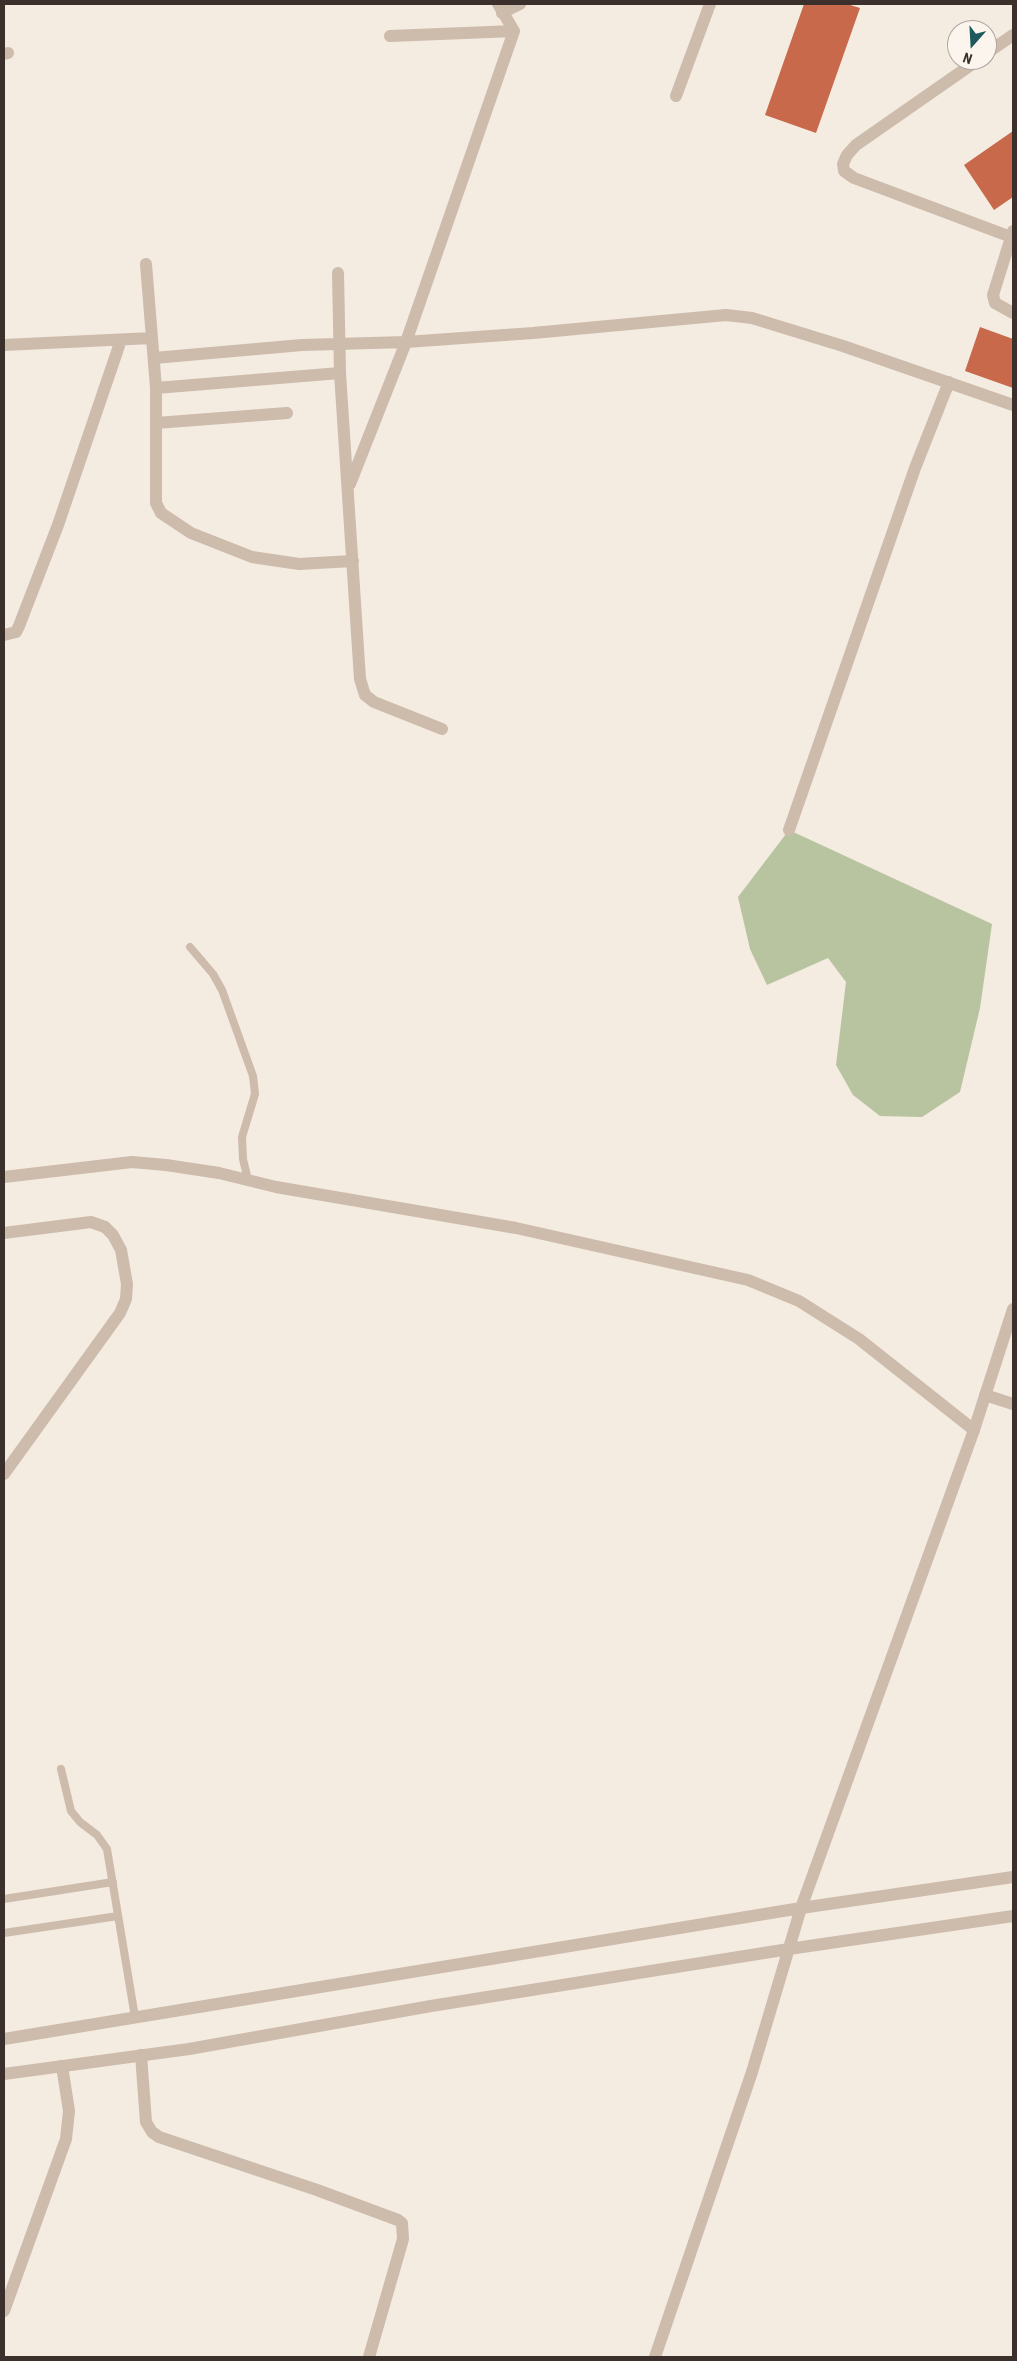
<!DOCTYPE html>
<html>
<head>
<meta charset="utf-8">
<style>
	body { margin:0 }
	#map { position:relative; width:1017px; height:2361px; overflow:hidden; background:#f4ebe1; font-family:"Roboto Condensed",sans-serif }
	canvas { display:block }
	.frame { position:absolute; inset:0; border:5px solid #3b302b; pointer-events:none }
	.north { position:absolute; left:947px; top:20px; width:50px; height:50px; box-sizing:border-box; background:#fbf5ee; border:1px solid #aea6a0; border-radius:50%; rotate:199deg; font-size:14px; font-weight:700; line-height:20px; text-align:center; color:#3b302b }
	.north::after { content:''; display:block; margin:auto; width:18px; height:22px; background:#1f5a5e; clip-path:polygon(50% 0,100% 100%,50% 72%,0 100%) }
</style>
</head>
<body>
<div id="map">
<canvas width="1017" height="2361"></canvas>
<div class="frame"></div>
<div class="north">N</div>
</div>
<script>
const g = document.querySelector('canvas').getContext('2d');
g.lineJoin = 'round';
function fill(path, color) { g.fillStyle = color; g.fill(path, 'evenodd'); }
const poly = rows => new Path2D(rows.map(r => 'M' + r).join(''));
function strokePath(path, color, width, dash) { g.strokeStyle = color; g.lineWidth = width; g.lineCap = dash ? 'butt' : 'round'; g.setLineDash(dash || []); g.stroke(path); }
const green = poly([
	[789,830,992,924,980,1008,960,1092,922,1117,880,1116,853,1095,836,1065,846,982,828,958,767,985,750,949,738,897]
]);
const building = poly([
	[804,4,847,4,860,8,816,133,765,115],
	[1013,131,1013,197,994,210,964,165],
	[980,327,1013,339,1013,388,965,371]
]);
const service = poly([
	[190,947,213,974,222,990,253,1076,255,1094,242,1137,243,1159,248,1180],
	[61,1769,71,1811,80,1822,97,1835,107,1849,135,2017],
	[4,1899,113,1882],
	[4,1933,118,1916]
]);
const minor = poly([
	[498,4,514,31],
	[502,13,520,4],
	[390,36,514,31],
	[987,53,1013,35],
	[4,54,8,53],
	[978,60,856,145,847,155,843,164,844,171,854,178,1011,237],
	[676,96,710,4],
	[1013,231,993,295,995,303,1013,313],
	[146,264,156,388,156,503,161,513,191,533,252,557,299,564,353,561],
	[338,273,340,373,360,679,365,695,374,702,442,729],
	[4,345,152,338],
	[154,358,302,345,406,342,533,333,726,315,752,318,843,346,1013,405],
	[156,388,340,373],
	[156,423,287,413],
	[350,484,406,342,514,31],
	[4,635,16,632,19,626,58,525,121,340],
	[789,830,915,468,949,382],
	[4,1177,132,1162,166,1165,219,1173,276,1187,516,1228,748,1280,799,1301,859,1339,974,1430],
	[4,1233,91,1222,105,1227,113,1235,121,1250,127,1284,126,1299,120,1313,4,1474],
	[985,1395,1013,1404],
	[141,2055,146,2122,152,2132,159,2137,317,2190,398,2220,402,2223,403,2239,369,2357],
	[4,2311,66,2139,69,2111,62,2066]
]);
const tertiary = poly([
	[4,2039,801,1908,1013,1877],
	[4,2074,189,2049,431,2006,789,1949,1013,1916],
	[655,2357,752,2072,801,1908,974,1430,1013,1309]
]);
fill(green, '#b8c4a0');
fill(building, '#c8694b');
strokePath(service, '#cdbbac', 8);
strokePath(minor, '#cdbbac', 12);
strokePath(tertiary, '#cdbbac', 12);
</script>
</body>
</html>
